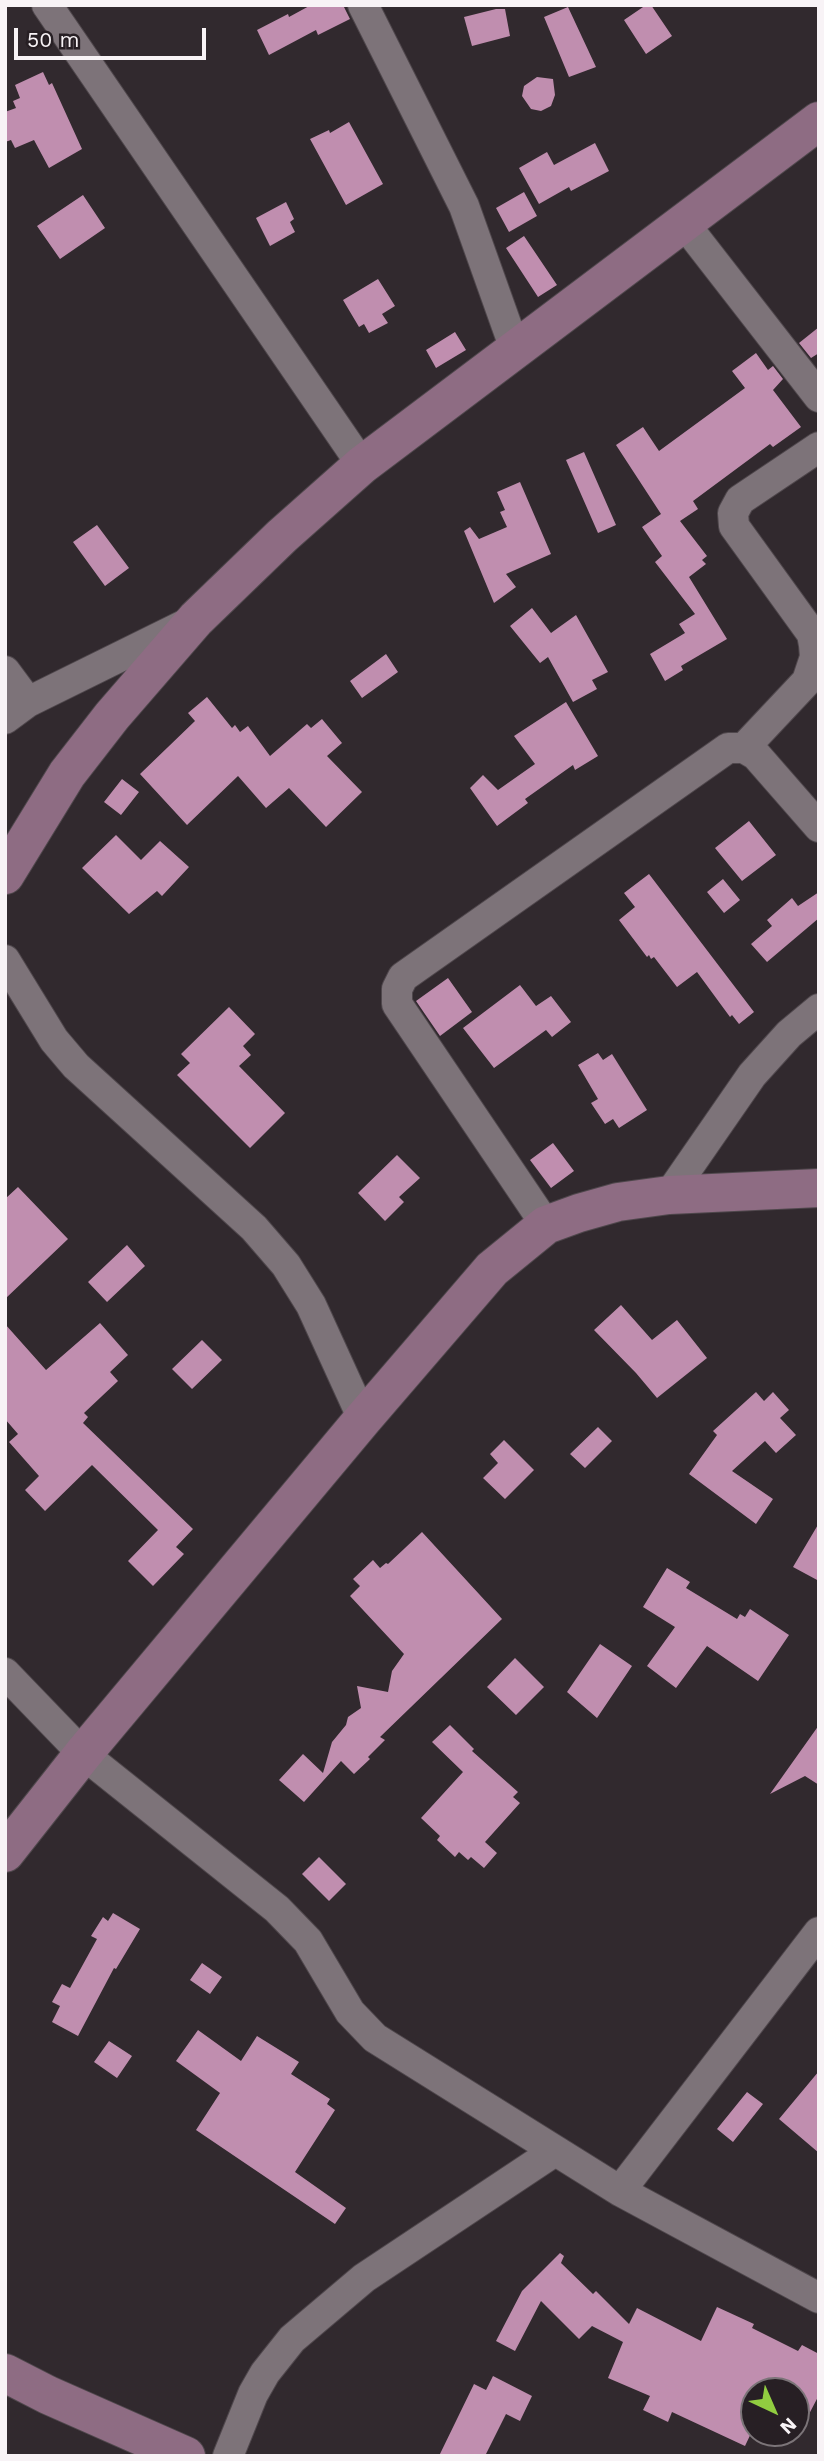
<!DOCTYPE html>
<html>
<head>
<meta charset="utf-8">
<style>
	body { margin:0 }
	#map { position:relative; width:824px; height:2461px; overflow:hidden; background:#31292e; font-family:"Work Sans",sans-serif }
	canvas { display:block }
	.frame { position:absolute; inset:0; border:7px solid #f8f3f6; pointer-events:none }
	.north { position:absolute; left:740px; top:2377px; width:70px; height:70px; box-sizing:border-box; background:#271f24; border:2px solid #7b7478; border-radius:50%; rotate:136deg; font-size:19px; font-weight:700; line-height:28px; text-align:center; color:#f8f3f6 }
	.north::after { content:''; display:block; margin:auto; width:24px; height:32px; background:#91cd40; clip-path:polygon(50% 0,100% 100%,50% 72%,0 100%) }
	.scale { position:absolute; left:14px; top:28px; width:192px; height:32px; box-sizing:border-box; border:4px solid #f8f3f6; border-top:0; padding-left:9px; font-size:21px; line-height:24px; white-space:nowrap; color:#f8f3f6; -webkit-text-stroke:5px #271f24; paint-order:stroke }
</style>
</head>
<body>
<div id="map">
<canvas width="824" height="2461"></canvas>
<div class="frame"></div>
<div class="north">N</div>
<div class="scale">50 m</div>
</div>
<script>
const g = document.querySelector('canvas').getContext('2d');
g.lineJoin = 'round';
function fill(path, color) { g.fillStyle = color; g.fill(path, 'evenodd'); }
const poly = rows => new Path2D(rows.map(r => 'M' + r).join(''));
function strokePath(path, color, width, dash) { g.strokeStyle = color; g.lineWidth = width; g.lineCap = dash ? 'butt' : 'round'; g.setLineDash(dash || []); g.stroke(path); }
const building = poly([
	[311,5,343,5,350,19,318,35,316,30,269,55,257,30,288,14,289,17],
	[646,5,651,5,672,36,646,54,624,20],
	[568,7,596,67,569,77,544,17],
	[496,9,505,9,510,36,472,46,464,17],
	[43,72,49,85,52,83,82,149,49,168,34,140,15,148,11,140,5,142,5,112,16,108,13,101,20,98,15,85],
	[537,77,553,79,555,95,551,106,541,111,531,109,522,96,524,86],
	[349,122,383,184,346,205,310,139,329,130,330,133],
	[595,143,609,171,571,191,569,187,539,204,519,168,547,152,554,165],
	[524,192,537,216,509,232,496,208],
	[83,195,105,228,60,259,37,226],
	[286,202,294,219,290,222,295,232,270,246,256,218],
	[524,236,557,285,538,297,506,248],
	[378,279,395,306,382,314,388,323,369,333,364,324,359,327,343,300],
	[819,327,819,353,811,358,799,343],
	[455,332,466,350,436,368,426,350],
	[756,353,768,370,773,366,783,379,773,390,801,427,773,447,770,444,693,501,698,509,680,521,707,556,702,560,706,564,689,577,727,639,681,666,683,670,665,681,650,654,685,633,679,624,695,614,655,562,662,556,642,527,661,514,616,445,643,427,659,451,745,388,732,371],
	[584,452,616,525,598,533,566,460],
	[520,482,551,554,506,574,516,587,494,603,464,531,470,527,479,539,507,527,500,512,505,510,497,492],
	[97,525,129,568,105,586,73,542],
	[532,608,551,633,576,615,608,672,592,680,597,689,573,702,548,657,540,663,510,626],
	[386,654,398,672,362,698,350,681],
	[207,697,232,728,235,725,240,732,248,726,270,756,307,724,311,728,322,719,342,743,327,756,362,792,326,827,289,788,266,808,238,776,187,825,140,774,195,721,188,713],
	[566,702,598,756,575,770,573,765,525,799,528,803,497,826,470,788,483,775,498,790,535,764,514,736],
	[122,779,139,792,121,815,104,802],
	[749,821,776,855,742,881,715,848],
	[116,835,141,860,160,841,189,867,162,896,157,891,129,914,82,868],
	[649,874,754,1012,739,1024,732,1015,730,1017,697,972,677,987,654,957,651,959,649,955,647,957,619,920,635,907,624,893],
	[723,879,740,900,724,913,707,892],
	[819,892,819,918,767,962,751,944,772,926,767,920,792,898,798,906],
	[448,978,472,1012,440,1036,416,1001],
	[520,985,536,1006,551,996,571,1022,552,1037,546,1030,494,1068,463,1028],
	[229,1007,255,1034,243,1046,251,1055,239,1066,285,1113,250,1148,177,1075,190,1063,181,1054],
	[598,1053,603,1060,612,1054,647,1110,619,1128,613,1119,605,1124,591,1103,598,1099,578,1065],
	[553,1143,574,1171,551,1188,530,1160],
	[397,1155,420,1178,399,1197,404,1202,385,1221,358,1193],
	[18,1187,68,1239,5,1299,5,1199],
	[127,1245,145,1266,107,1302,88,1282],
	[621,1305,652,1340,677,1320,707,1358,657,1398,636,1373,594,1330],
	[100,1323,128,1355,110,1372,118,1381,84,1413,88,1417,83,1423,193,1529,176,1547,184,1554,153,1586,128,1561,158,1530,92,1465,45,1511,25,1490,39,1476,9,1442,18,1434,5,1419,5,1324,46,1370],
	[202,1340,222,1360,192,1389,172,1369],
	[756,1392,764,1401,773,1392,789,1410,780,1418,796,1435,776,1453,765,1441,732,1471,773,1499,756,1524,689,1474,717,1435,713,1431],
	[598,1427,612,1441,585,1468,570,1454],
	[504,1440,534,1470,505,1499,483,1478,498,1463,490,1454],
	[819,1523,819,1581,793,1567],
	[422,1532,502,1619,380,1737,385,1740,368,1757,370,1759,354,1774,341,1761,304,1802,279,1780,303,1754,323,1773,332,1742,346,1725,348,1717,361,1708,357,1686,388,1692,392,1671,404,1654,350,1596,360,1586,353,1579,373,1560,380,1568,386,1563,388,1564],
	[667,1568,690,1582,686,1588,737,1619,740,1614,745,1617,750,1609,789,1635,758,1681,707,1646,676,1688,647,1666,675,1627,643,1607],
	[600,1644,632,1666,597,1718,567,1692],
	[515,1658,544,1687,516,1715,487,1687],
	[450,1725,474,1749,472,1751,518,1792,513,1797,520,1803,485,1842,497,1853,484,1868,471,1857,468,1860,459,1852,455,1857,437,1840,440,1836,421,1818,463,1772,432,1742],
	[819,1725,819,1785,805,1776,770,1794],
	[319,1857,346,1884,329,1901,302,1874],
	[113,1913,140,1929,116,1969,114,1968,78,2036,52,2022,60,2006,52,2002,62,1984,70,1988,97,1939,91,1936,103,1917,108,1921],
	[202,1963,222,1977,210,1994,190,1980],
	[198,2030,241,2061,257,2036,299,2062,291,2074,330,2099,327,2104,335,2110,295,2172,346,2208,335,2224,196,2130,220,2093,176,2061],
	[109,2041,132,2056,117,2078,94,2062],
	[819,2071,819,2153,779,2119],
	[747,2092,763,2104,733,2142,717,2129],
	[560,2253,564,2256,561,2263,593,2294,596,2291,629,2324,637,2308,701,2341,717,2307,754,2324,752,2328,798,2351,802,2345,819,2354,819,2395,796,2439,796,2391,754,2391,754,2427,745,2446,672,2412,668,2422,643,2410,650,2396,608,2378,623,2342,592,2326,579,2339,541,2301,515,2351,496,2341,522,2291],
	[493,2376,532,2396,520,2421,506,2414,485,2456,439,2456,474,2384,486,2390]
]);
const street = poly([
	[47,5,362,465],
	[363,5,464,206,515,349],
	[683,222,819,397],
	[5,671,28,702],
	[5,719,28,702,186,624],
	[744,748,807,681,815,657,814,645,812,634,734,526,733,513,740,500,819,447],
	[5,960,54,1040,76,1066,254,1228,286,1265,311,1305,363,1419],
	[669,1195,752,1075,789,1034,819,1009],
	[546,1225,397,1004,397,989,403,977,728,748,744,748,756,755,819,827],
	[5,1673,83,1754,277,1909,308,1941,350,2012,375,2038,620,2191,819,2298],
	[620,2191,819,1932],
	[228,2456,253,2394,265,2373,292,2339,364,2278,555,2151]
]);
const secondary = poly([
	[5,875,67,774,112,716,196,619,282,536,362,465,819,121],
	[5,1853,83,1754,363,1419,492,1269,546,1225,579,1213,618,1202,669,1195,819,1188],
	[5,2373,48,2395,186,2456]
]);
fill(building, '#c08eaf');
strokePath(street, '#4f474c', 32);
strokePath(secondary, '#4f474c', 40);
strokePath(street, '#7d7379', 30);
strokePath(secondary, '#8e6c83', 38);
</script>
</body>
</html>
